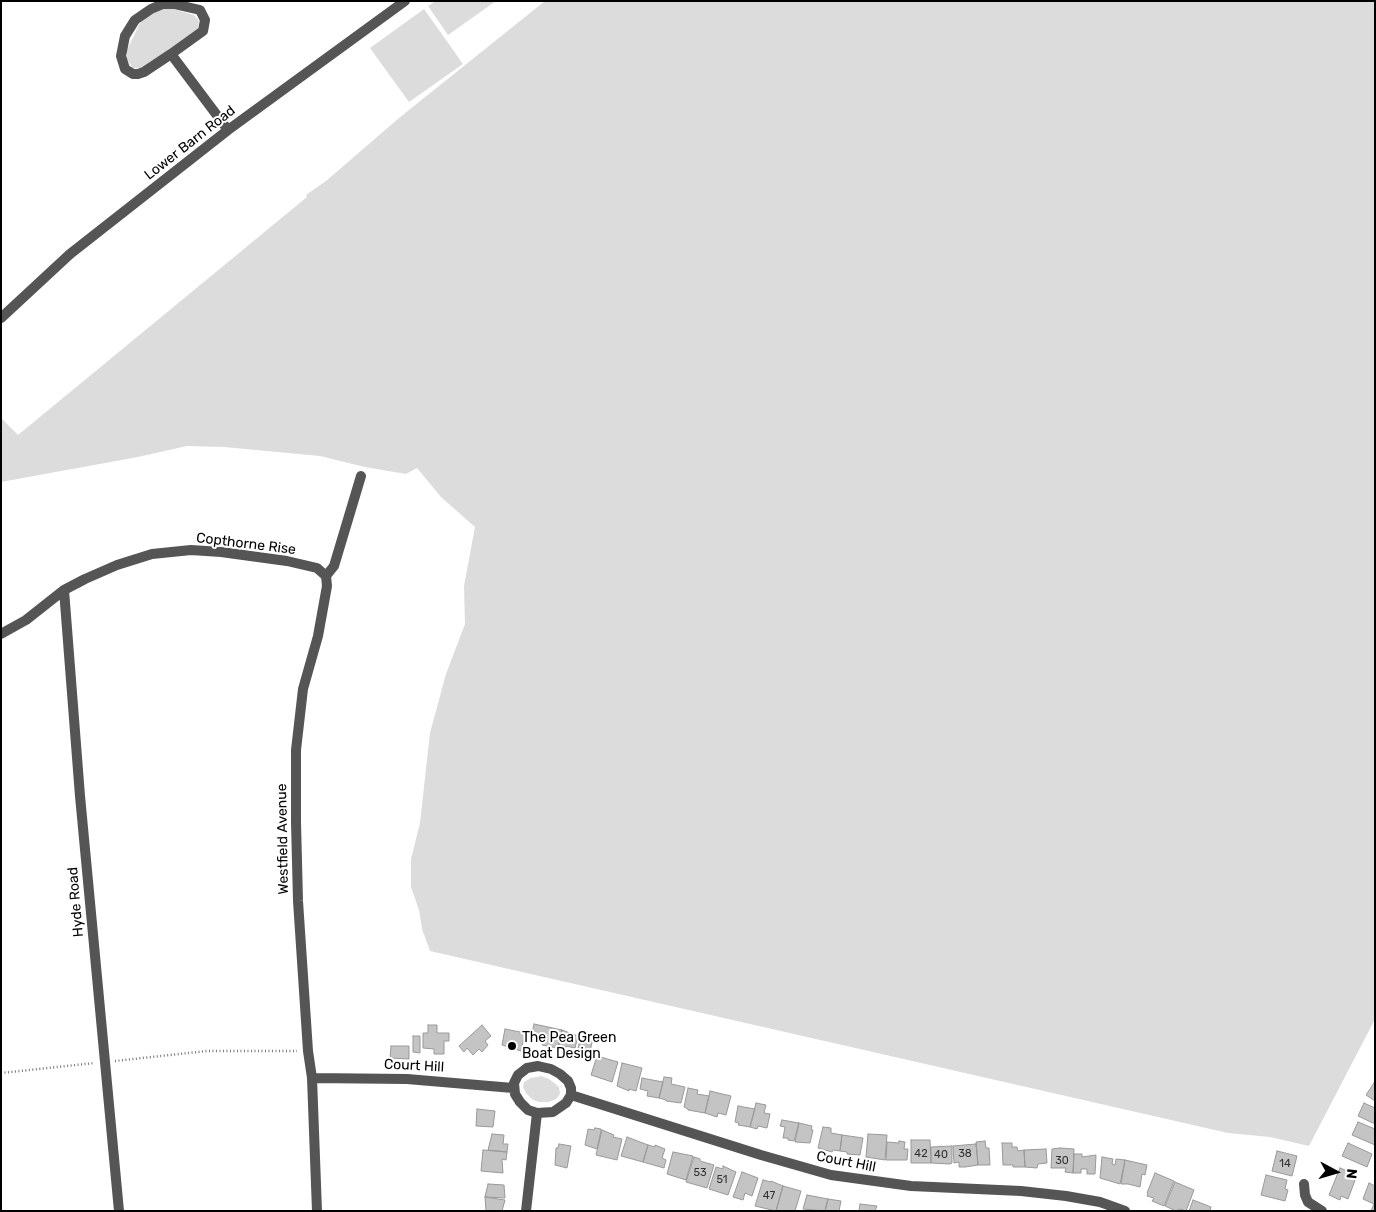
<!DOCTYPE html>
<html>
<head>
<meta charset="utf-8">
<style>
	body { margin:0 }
	#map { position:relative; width:1376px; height:1212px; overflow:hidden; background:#fff; font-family:Rubik,sans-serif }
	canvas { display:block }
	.frame { position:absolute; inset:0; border:2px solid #000; pointer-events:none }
	.north { position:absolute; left:1311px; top:1147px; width:50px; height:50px; -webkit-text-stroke:4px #fff; paint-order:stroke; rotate:96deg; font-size:14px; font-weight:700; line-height:20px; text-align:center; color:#000 }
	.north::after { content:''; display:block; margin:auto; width:18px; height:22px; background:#000; clip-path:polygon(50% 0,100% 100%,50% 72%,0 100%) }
</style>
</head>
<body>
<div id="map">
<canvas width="1376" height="1212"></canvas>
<div class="frame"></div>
<div class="north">N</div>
</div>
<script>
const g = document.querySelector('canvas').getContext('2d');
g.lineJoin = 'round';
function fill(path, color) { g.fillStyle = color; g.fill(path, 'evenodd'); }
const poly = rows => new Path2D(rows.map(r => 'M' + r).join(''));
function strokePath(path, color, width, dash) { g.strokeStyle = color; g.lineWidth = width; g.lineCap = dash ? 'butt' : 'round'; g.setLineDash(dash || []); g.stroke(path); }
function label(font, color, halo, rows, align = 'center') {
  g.font = font + ' Rubik,sans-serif'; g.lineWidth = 4; g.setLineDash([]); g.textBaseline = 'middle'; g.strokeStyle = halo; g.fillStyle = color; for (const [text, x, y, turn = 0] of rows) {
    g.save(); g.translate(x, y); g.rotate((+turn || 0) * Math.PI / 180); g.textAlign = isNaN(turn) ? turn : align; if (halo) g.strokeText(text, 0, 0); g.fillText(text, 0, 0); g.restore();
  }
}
const green = poly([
	[436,1,496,1,448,35,428,6],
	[545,1,1375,1,1375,1019,1309,1146,1270,1137,1228,1133,430,951,422,929,419,910,411,887,411,859,420,823,430,733,446,674,465,624,464,586,475,527,441,497,417,468,406,474,365,467,320,456,224,447,187,446,138,457,1,482,1,418,18,435,307,197,306,195,326,181,399,118],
	[170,8,194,15,199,21,198,29,144,68,133,68,127,60,127,50,139,25,143,19,159,10],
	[424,9,463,64,409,102,370,48],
	[541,1076,549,1079,559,1087,560,1094,556,1099,549,1102,539,1102,533,1100,526,1093,523,1087,524,1082,531,1078]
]);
const building = poly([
	[534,1024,562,1030,558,1048,542,1045,543,1043,536,1042,537,1039,531,1038,534,1024],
	[428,1025,437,1025,437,1033,449,1033,449,1041,444,1041,444,1054,434,1054,434,1049,423,1048,423,1033,428,1033,428,1025],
	[482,1025,491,1036,485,1041,488,1045,482,1052,479,1049,473,1055,467,1048,464,1052,459,1046,482,1025],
	[505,1029,525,1033,521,1051,502,1045,505,1029],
	[562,1030,578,1036,575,1048,566,1046,565,1050,558,1048,562,1030],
	[582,1031,594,1034,588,1060,576,1058,582,1031],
	[413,1036,420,1036,420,1053,413,1052,413,1036],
	[391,1046,409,1046,409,1059,390,1058,391,1046],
	[597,1056,618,1062,612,1082,591,1075,597,1056],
	[622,1063,642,1068,636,1091,629,1089,629,1091,617,1086,622,1063],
	[664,1077,672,1078,671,1084,685,1087,681,1103,666,1101,666,1100,659,1098,664,1077],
	[642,1078,663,1082,659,1098,647,1096,648,1091,640,1089,642,1078],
	[1374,1083,1375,1084,1375,1101,1366,1095,1374,1083],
	[688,1088,698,1090,697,1094,709,1096,705,1113,688,1110,688,1109,684,1107,688,1088],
	[710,1091,731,1096,726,1115,718,1113,717,1117,705,1113,710,1091],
	[756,1103,766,1105,764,1113,770,1114,767,1128,758,1126,757,1129,750,1127,756,1103],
	[1364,1103,1375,1108,1375,1124,1358,1116,1364,1103],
	[738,1106,755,1109,750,1127,738,1125,739,1123,735,1122,738,1106],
	[477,1109,495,1111,493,1127,476,1126,477,1109],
	[782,1120,799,1123,794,1141,788,1140,788,1138,783,1138,785,1127,780,1126,782,1120],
	[1358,1122,1375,1129,1375,1145,1352,1135,1358,1122],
	[799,1123,812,1126,811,1130,813,1130,810,1143,795,1142,799,1123],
	[823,1127,831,1128,831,1133,842,1135,840,1151,833,1150,832,1152,818,1148,823,1127],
	[595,1128,601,1129,601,1131,597,1149,585,1145,588,1129,594,1130,595,1128],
	[602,1130,614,1135,613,1137,622,1139,617,1160,596,1155,602,1130],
	[492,1134,504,1135,503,1144,508,1144,507,1152,488,1150,492,1134],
	[868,1134,887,1135,885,1160,866,1157,868,1134],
	[842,1135,863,1138,860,1155,847,1154,847,1152,840,1151,842,1135],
	[627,1137,648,1145,643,1162,621,1156,627,1137],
	[911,1140,930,1140,931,1163,911,1163,911,1140],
	[899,1141,905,1142,904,1149,908,1149,907,1160,886,1160,887,1142,899,1143,899,1141],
	[985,1141,986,1148,989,1148,990,1165,978,1165,976,1142,985,1141],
	[1002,1143,1012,1143,1012,1147,1017,1147,1018,1151,1024,1150,1025,1167,1013,1167,1013,1165,1003,1165,1002,1143],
	[1348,1143,1372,1154,1367,1167,1342,1156,1348,1143],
	[559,1144,571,1146,567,1168,555,1165,556,1148,558,1148,559,1144],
	[976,1144,978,1165,965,1167,959,1167,959,1162,954,1163,953,1146,976,1144],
	[648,1145,655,1147,655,1145,665,1149,662,1158,666,1160,664,1168,643,1162,648,1145],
	[952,1146,952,1163,950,1164,931,1163,931,1147,952,1146],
	[1060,1148,1074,1149,1073,1173,1065,1172,1066,1168,1051,1168,1052,1149,1060,1148],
	[1046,1149,1047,1163,1038,1164,1037,1168,1025,1167,1024,1150,1046,1149],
	[483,1150,507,1152,506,1160,502,1159,503,1173,481,1171,483,1150],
	[1277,1151,1297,1156,1292,1176,1272,1171,1277,1151],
	[673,1152,693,1156,686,1180,667,1174,673,1152],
	[1074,1154,1082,1154,1082,1157,1096,1155,1095,1174,1087,1174,1087,1169,1081,1169,1081,1173,1073,1173,1074,1154],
	[694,1157,700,1159,700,1161,714,1165,707,1188,686,1182,694,1157],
	[1102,1157,1113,1159,1112,1164,1115,1165,1116,1159,1125,1160,1120,1184,1100,1178,1102,1157],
	[1125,1160,1147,1165,1145,1175,1142,1174,1140,1187,1128,1184,1121,1184,1125,1160],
	[723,1166,736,1172,728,1195,709,1189,716,1167,723,1169,723,1166],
	[1340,1168,1357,1175,1348,1199,1341,1196,1340,1200,1329,1195,1340,1168],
	[742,1172,758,1178,752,1196,745,1193,743,1200,733,1197,742,1172],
	[1155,1173,1174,1181,1164,1206,1152,1201,1154,1198,1147,1196,1148,1194,1147,1193,1155,1173],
	[1266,1175,1287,1180,1285,1189,1288,1190,1285,1201,1261,1195,1266,1175],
	[763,1180,771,1182,771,1181,783,1186,776,1211,755,1206,763,1180],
	[1175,1182,1194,1190,1186,1211,1180,1209,1176,1211,1165,1206,1175,1182],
	[1369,1183,1375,1186,1375,1211,1371,1211,1374,1204,1363,1199,1369,1183],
	[488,1184,504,1185,505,1198,485,1197,488,1184],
	[783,1186,801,1191,795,1211,776,1211,783,1186],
	[807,1195,828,1199,825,1211,803,1209,807,1195],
	[485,1197,505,1200,502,1211,486,1211,485,1197],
	[828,1199,841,1201,839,1211,825,1211,828,1199],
	[1193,1200,1211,1207,1210,1211,1189,1211,1193,1200],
	[860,1204,877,1206,875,1211,859,1211,860,1204]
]);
const path = poly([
	[115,1061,207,1051,297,1051],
	[1,1073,95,1063]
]);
const street = poly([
	[171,54,144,72,138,74,133,74,125,69,121,56,125,36,135,20,151,9,163,4,174,4,200,10,205,20,203,31,171,54,228,130],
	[1,318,70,254,228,130,405,1],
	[64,590,80,796,119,1211],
	[1,634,26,620,64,590,85,579,117,565,152,554,191,550,221,552,287,561,317,568,326,576],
	[538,1066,551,1069,560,1074,568,1081,571,1088,571,1095,566,1103,553,1112,537,1113,528,1110,520,1102,515,1094,514,1083,518,1075,527,1068,538,1066],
	[312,1078,407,1079,513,1088],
	[571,1095,761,1155,831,1175,911,1186,1021,1191,1066,1196,1100,1202,1125,1211],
	[1304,1184,1305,1195,1308,1202,1322,1211],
	[317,1211,312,1078,308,1051,298,901,296,822,296,750,303,689,318,636,327,586,326,576,334,566,361,476],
	[526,1211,537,1113]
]);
const markers = [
	[512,1046,5,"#000"]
];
const numberNames = [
	["42",921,1154],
	["38",965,1154],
	["40",941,1155],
	["30",1062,1161],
	["14",1285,1164],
	["53",700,1173],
	["51",722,1180],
	["47",769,1196]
];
const streetNames = [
	["Lower Barn Road",190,143,-38],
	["Copthorne Rise",246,544,7],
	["Westfield Avenue",283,839,-91],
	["Hyde Road",76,902,-95],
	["Court Hill",414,1066,3],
	["Court Hill",846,1162,11]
];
const poiNames = [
	["The Pea Green",522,1038],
	["Boat Design",522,1054]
];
fill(green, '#dcdcdc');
fill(building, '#c4c4c4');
strokePath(building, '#999', 1);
strokePath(path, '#777', 2.5, [1, 2.5]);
strokePath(street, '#555', 10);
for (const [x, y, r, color] of markers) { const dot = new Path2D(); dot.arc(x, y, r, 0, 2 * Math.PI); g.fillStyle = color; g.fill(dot); strokePath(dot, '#fff', 2); }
label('11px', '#313131', null, numberNames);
label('14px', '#000', '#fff', streetNames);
label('14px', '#000', '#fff', poiNames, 'left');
</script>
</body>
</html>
